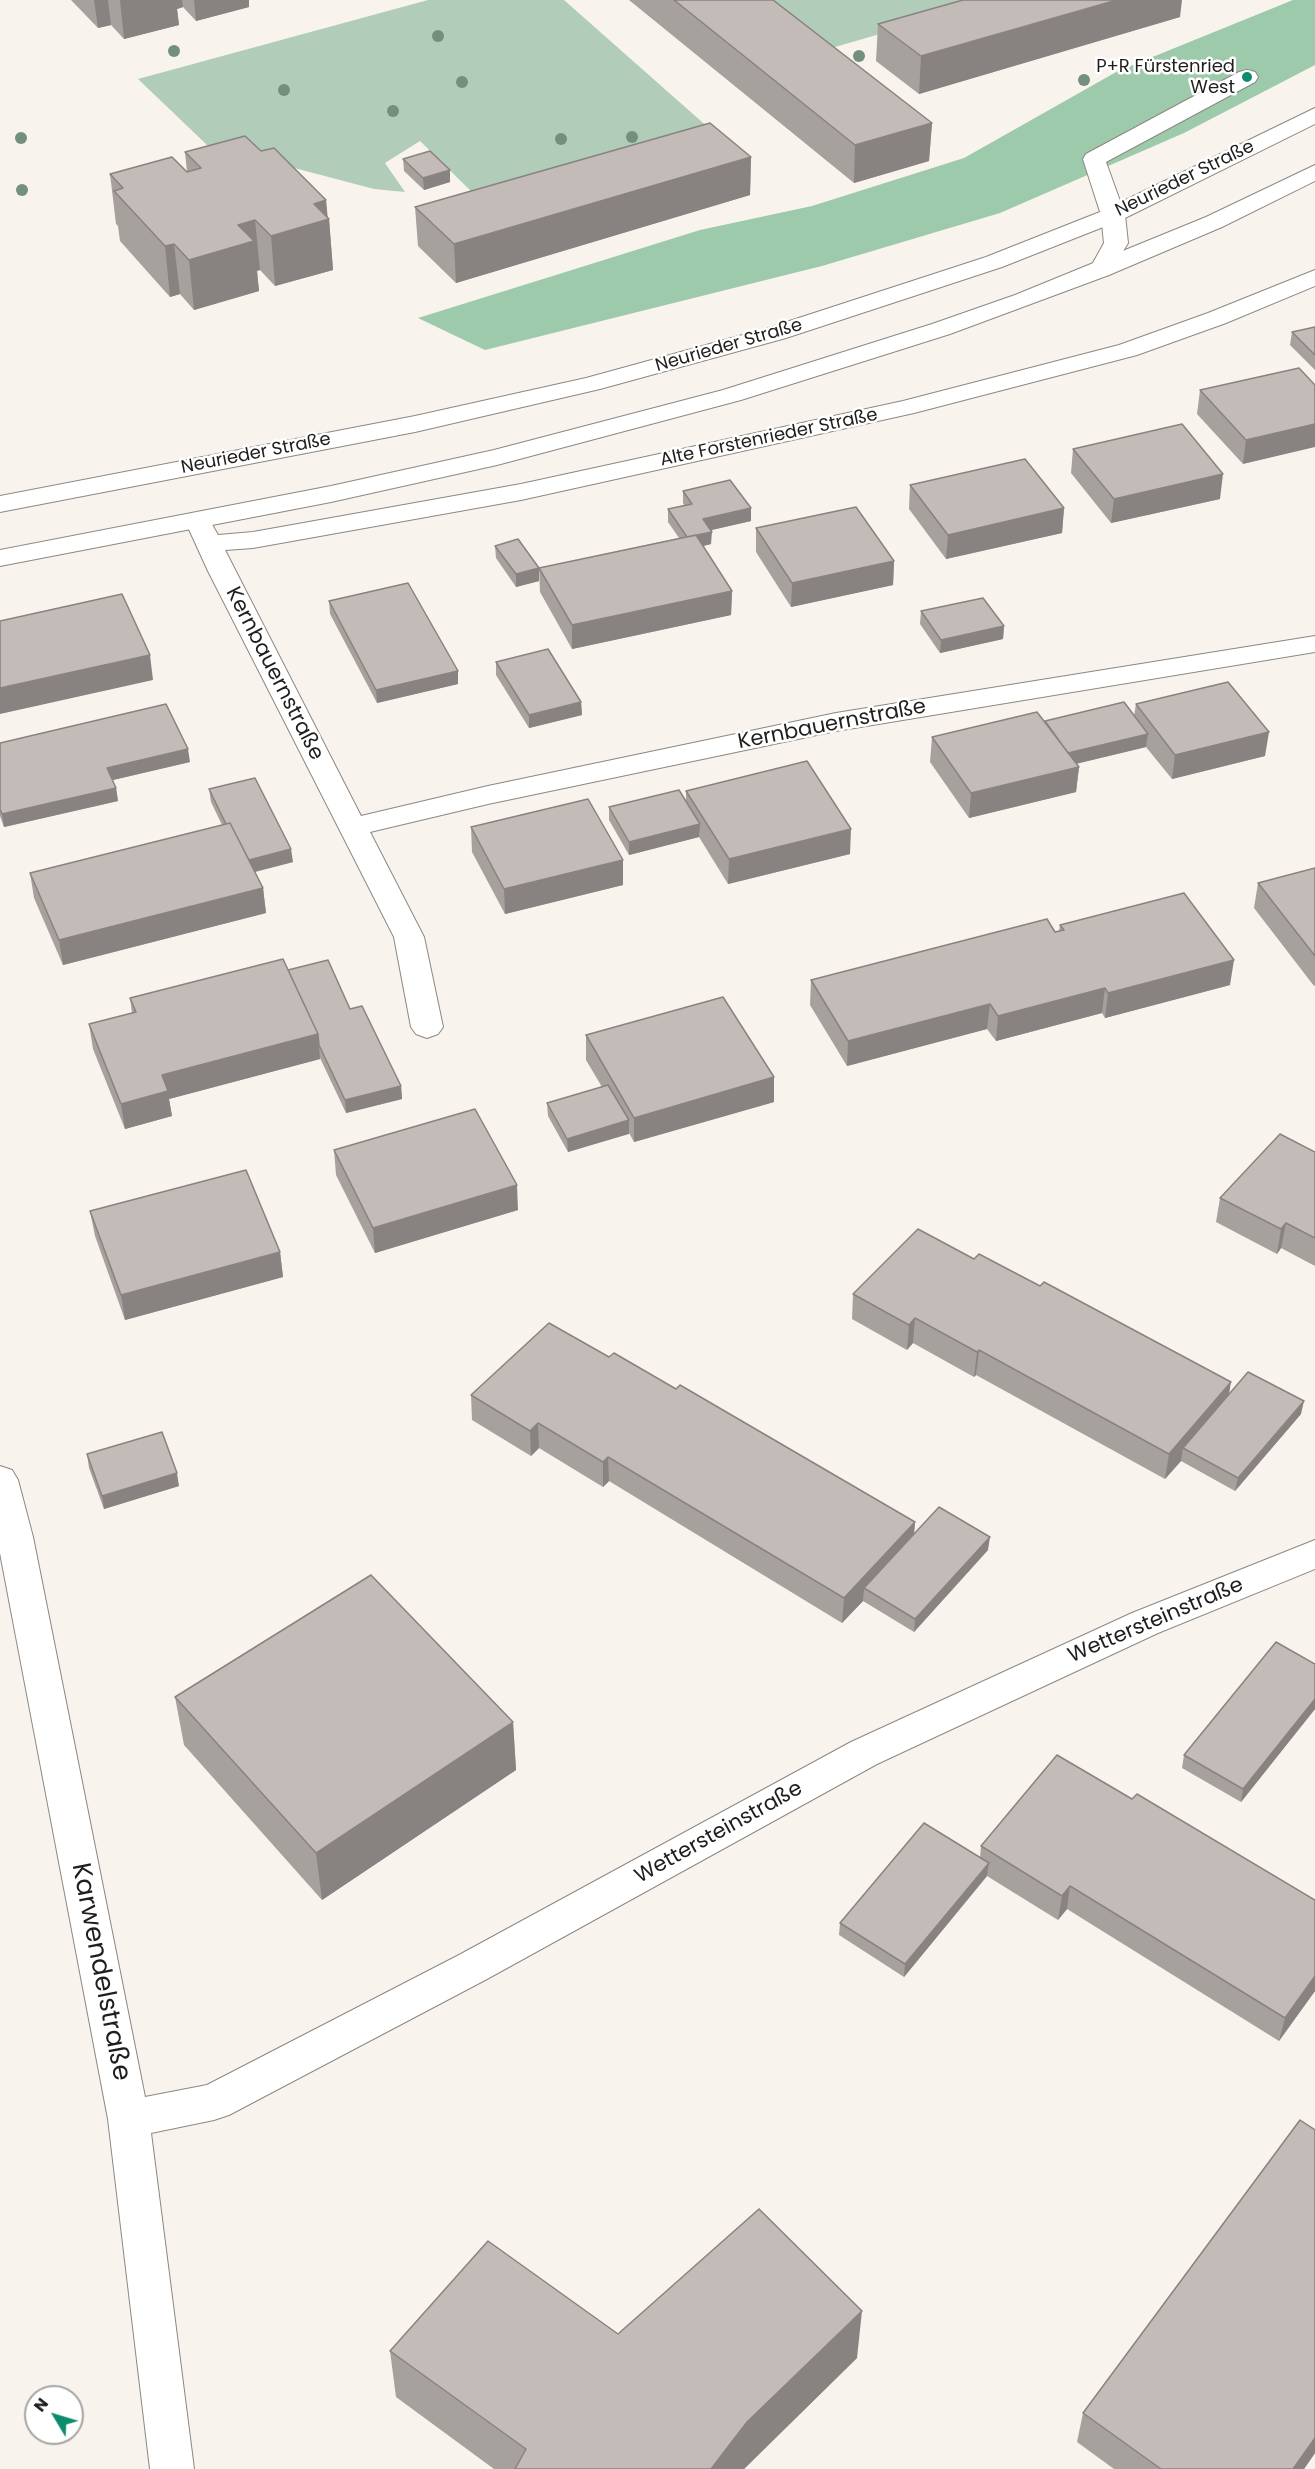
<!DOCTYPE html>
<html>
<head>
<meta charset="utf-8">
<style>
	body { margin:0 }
	#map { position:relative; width:1315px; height:2469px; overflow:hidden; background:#f9f3ee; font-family:Poppins,sans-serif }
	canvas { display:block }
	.north { position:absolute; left:24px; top:2385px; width:60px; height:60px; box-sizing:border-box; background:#fff; border:2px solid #a6a5a4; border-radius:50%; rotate:308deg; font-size:16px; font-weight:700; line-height:24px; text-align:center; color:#201e1c }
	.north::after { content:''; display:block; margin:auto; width:21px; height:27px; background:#0e8a6d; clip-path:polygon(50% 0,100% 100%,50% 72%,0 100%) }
</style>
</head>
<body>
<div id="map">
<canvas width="1315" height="2469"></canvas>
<div class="north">N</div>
</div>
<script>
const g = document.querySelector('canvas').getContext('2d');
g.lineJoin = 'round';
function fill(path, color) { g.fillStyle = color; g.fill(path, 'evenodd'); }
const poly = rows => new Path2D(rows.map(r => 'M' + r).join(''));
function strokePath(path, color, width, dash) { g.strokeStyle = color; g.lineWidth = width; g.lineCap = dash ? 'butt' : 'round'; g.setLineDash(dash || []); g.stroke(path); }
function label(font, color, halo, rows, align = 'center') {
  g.font = font + ' Poppins,sans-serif'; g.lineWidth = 5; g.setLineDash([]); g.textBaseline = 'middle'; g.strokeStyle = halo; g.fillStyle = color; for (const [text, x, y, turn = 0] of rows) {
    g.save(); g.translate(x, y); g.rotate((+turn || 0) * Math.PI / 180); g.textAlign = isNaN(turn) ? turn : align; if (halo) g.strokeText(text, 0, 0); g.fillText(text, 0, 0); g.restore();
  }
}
const green = poly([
	[428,0,564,0,719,137,479,199,420,141,385,163,405,192,374,189,207,145,138,79],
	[738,0,997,0,811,54]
]);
const forest = poly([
	[1293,0,1315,0,1315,65,1184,133,1000,213,822,266,485,350,418,318,700,230,812,206,964,158,1118,71]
]);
const minor = poly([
	[1247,70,1255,72,1258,77,1255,82,1106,162,1125,215,1128,243,1109,275,1101,277,1093,275,1089,270,1104,243,1101,215,1083,159,1086,154,1239,72,1247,70],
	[1315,270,1315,286,1226,323,1137,355,914,413,521,500,253,548,225,550,361,816,488,786,836,713,1315,636,1315,652,836,731,488,804,370,832,424,937,443,1027,438,1034,427,1038,416,1034,411,1027,394,937,208,571,187,525,191,519,200,517,209,519,218,535,253,532,521,484,903,401,1119,345,1208,313,1315,270],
	[0,1466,12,1470,18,1480,33,1537,145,2097,207,2085,459,1955,851,1742,1132,1613,1315,1540,1315,1569,1158,1633,877,1764,487,1979,229,2115,214,2120,151,2133,194,2469,150,2469,108,2119,0,1553,0,1466]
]);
const major = poly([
	[1315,108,1315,124,1121,220,1002,267,786,338,600,389,415,432,0,512,0,496,415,416,586,378,768,328,986,257,1105,210,1315,108],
	[1315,165,1315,181,1222,227,1109,275,950,334,741,400,497,465,331,502,0,566,0,550,331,486,494,450,723,390,932,324,1015,295,1206,217,1315,165]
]);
const trees = [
	[438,36],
	[174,51],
	[859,56],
	[1084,80],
	[462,82],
	[284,90],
	[393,111],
	[632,137],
	[21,138],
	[561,139],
	[22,190]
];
const wall = poly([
	[71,0,249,0,249,7,196,21,183,7,177,9,179,25,124,39,111,25,98,28],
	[629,0,773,0,932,123,929,161,854,183],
	[1180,17,919,94,876,61,878,24],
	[261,151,326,200,327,218,329,219,333,270,275,286,260,270,257,271,259,291,194,310,180,294,170,297,120,241,118,226,116,224,110,174,187,172,185,152],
	[751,157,750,195,456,283,418,246,415,207],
	[403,159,450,182,424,190,404,171],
	[1315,327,1315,370,1290,345,1292,332],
	[1299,368,1243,464,1197,414,1200,390],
	[1073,449,1220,499,1111,523,1071,473],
	[910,485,1064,508,1062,533,946,559,909,509],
	[683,491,751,521,711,530,711,544,703,546,732,591,731,615,572,649,540,592,539,568,679,538,668,522,668,509,684,505,683,503],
	[756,528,894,561,893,585,791,607,756,552],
	[495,546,539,581,516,587,496,558],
	[329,601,458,671,458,684,377,703,330,614],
	[921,611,1004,626,1003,639,940,653,920,624],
	[496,662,581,702,582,715,529,728,496,675],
	[1136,704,1265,756,1172,779,1146,747,1076,764,1079,767,1076,792,969,818,930,762,932,737,1045,721,1134,716],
	[0,743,190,762,112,780,116,788,118,801,4,827,0,816],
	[209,789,293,862,255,872,263,888,266,913,63,965,34,898,30,873,222,825,211,802],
	[686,791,850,854,728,884,699,837,629,855,609,820,609,807,686,802],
	[471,827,623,885,505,914,472,852],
	[1315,868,1315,985,1314,986,1254,908,1258,883],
	[1060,925,1230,985,1105,1018,1102,1013,996,1041,987,1029,847,1066,810,1005,811,980,1059,931],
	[288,970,350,1009,401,1086,402,1099,346,1113,320,1058,320,1059,169,1099,172,1116,125,1129,93,1049,89,1024,132,1013,130,998],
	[586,1035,774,1102,634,1142,629,1133,568,1152,548,1116,547,1103,602,1087,586,1060],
	[334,1150,518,1210,375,1253,336,1175],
	[1315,1152,1315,1266,1281,1248,1277,1254,1216,1222,1220,1198],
	[90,1211,280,1252,283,1277,125,1320,95,1236],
	[974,1259,1229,1394,1301,1414,1235,1491,1181,1461,1165,1479,976,1375,974,1377,913,1343,907,1350,852,1319,853,1294],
	[609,1357,676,1389,915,1522,914,1534,988,1550,914,1632,863,1601,842,1623,609,1481,603,1487,539,1448,531,1456,472,1420,471,1395],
	[87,1454,179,1486,104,1509,89,1468],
	[1315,1664,1315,1709,1241,1802,1182,1768,1184,1755],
	[175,1697,513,1722,516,1770,322,1900,184,1745],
	[1132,1799,1315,1900,1315,1991,1279,2041,1067,1909,1058,1920,987,1876,904,1977,839,1935,840,1923,980,1858,981,1846],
	[1315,2130,1315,2453,1304,2469,1114,2469,1077,2442,1083,2413],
	[618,2334,857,2358,744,2469,494,2469,396,2397,390,2351]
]);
const shadedWall = poly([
	[94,0,108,0,111,25,98,28],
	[120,0,182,0,183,7,177,9,179,25,124,39],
	[194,0,249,0,249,7,196,21],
	[1117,0,1182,0,1180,17,919,94,921,56],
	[932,123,929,161,854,183,855,145],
	[751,157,750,195,456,283,454,244],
	[450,170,450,182,424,190,423,178],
	[326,200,328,220,329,219,333,270,275,286,271,236,314,204],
	[255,220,260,270,257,271,259,291,194,310,189,260,238,225],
	[174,244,180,294,170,297,165,246],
	[1315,424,1315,447,1243,464,1246,440],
	[1223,474,1220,499,1111,523,1114,499],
	[751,508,751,521,703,532,703,519],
	[1064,508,1062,533,946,559,948,535],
	[712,532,711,544,688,550,688,537],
	[894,561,893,585,791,607,792,583],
	[539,568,539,581,516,587,516,574],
	[732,591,731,615,572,649,572,625],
	[1004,626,1003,639,940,653,941,640],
	[150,655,153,680,0,714,0,688],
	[458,671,458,684,377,703,376,690],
	[581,702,582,715,529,728,529,715],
	[1269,732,1265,756,1172,779,1175,755],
	[1148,734,1146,747,1058,768,1060,755],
	[188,749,190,762,109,781,107,768],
	[1079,767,1076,792,969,818,971,793],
	[116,788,118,801,4,827,2,814],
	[700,824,699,837,629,855,629,842],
	[851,829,850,854,728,884,729,859],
	[291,849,293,862,246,874,245,861],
	[623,860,623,885,505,914,504,889],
	[263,888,266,913,63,965,59,940],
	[1234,960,1230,985,1105,1018,1108,993],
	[1105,988,1102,1013,996,1041,998,1016],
	[990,1004,987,1029,847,1066,848,1041],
	[318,1034,320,1059,169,1099,172,1116,125,1129,121,1104,162,1075],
	[774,1077,774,1102,634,1142,634,1118],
	[401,1086,402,1099,346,1113,345,1100],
	[629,1120,629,1134,568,1152,567,1139],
	[517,1185,518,1210,375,1253,373,1228],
	[1286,1223,1281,1248,1277,1254,1281,1229],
	[280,1252,283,1277,125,1320,121,1295],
	[915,1318,913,1343,907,1350,909,1325],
	[979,1350,976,1375,974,1377,977,1352],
	[1231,1382,1227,1407,1183,1448,1181,1461,1165,1479,1169,1454],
	[1304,1401,1301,1414,1235,1491,1238,1478],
	[538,1423,539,1448,531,1456,530,1431],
	[608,1457,609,1481,603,1487,603,1462],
	[177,1473,179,1486,104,1509,102,1496],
	[915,1522,913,1547,864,1588,863,1601,842,1623,844,1598],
	[990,1537,988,1550,914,1632,915,1619],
	[1315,1699,1315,1709,1241,1802,1243,1789],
	[513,1722,516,1770,322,1900,316,1853],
	[989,1863,987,1876,904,1977,905,1964],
	[1070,1886,1067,1909,1058,1920,1062,1896],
	[1315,1976,1315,1991,1279,2041,1285,2018],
	[862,2311,857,2358,744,2469,711,2469,747,2422],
	[1315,2438,1315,2453,1304,2469,1293,2469]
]);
const building = poly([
	[674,0,773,0,932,123,855,145,674,0],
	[963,0,1117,0,921,56,878,24,963,0],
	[710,123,751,157,454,244,415,207,710,123],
	[245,136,261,151,274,148,326,200,314,204,329,219,271,236,255,220,238,225,254,241,189,260,174,244,165,246,114,191,123,188,110,174,172,157,187,172,201,168,185,152,245,136],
	[430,151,450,170,423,178,403,159,430,151],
	[1315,327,1315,355,1292,332,1315,327],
	[1299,368,1315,385,1315,424,1246,440,1200,390,1299,368],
	[1182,424,1223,474,1114,499,1073,449,1182,424],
	[1025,459,1064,508,948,535,910,485,1025,459],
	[730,480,751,508,703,519,712,532,687,537,668,509,692,504,683,491,730,480],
	[856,507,894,561,792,583,756,528,856,507],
	[696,535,732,591,572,625,539,568,696,535],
	[518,539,539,568,516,574,495,546,518,539],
	[408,583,458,671,376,690,329,601,408,583],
	[122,594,150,655,0,688,0,621,122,594],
	[983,598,1004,626,941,640,921,611,983,598],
	[548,649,581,702,529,715,496,662,548,649],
	[1228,682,1269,732,1175,755,1136,704,1228,682],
	[1124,702,1148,734,1068,753,1045,721,1124,702],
	[166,704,188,749,107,768,116,788,2,814,0,809,0,743,166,704],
	[1037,712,1079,767,971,793,932,737,1037,712],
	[807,761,851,829,729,859,686,791,807,761],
	[255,778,291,849,249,860,230,823,226,824,209,789,255,778],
	[679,790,700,824,629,842,609,807,679,790],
	[588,799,623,860,504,889,471,827,588,799],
	[230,823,263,888,59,940,30,873,230,823],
	[1315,868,1315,956,1258,883,1315,868],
	[1184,893,1234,960,1108,993,1105,988,998,1016,990,1004,848,1041,811,980,1047,919,1055,932,1064,930,1060,925,1184,893],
	[283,959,318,1034,162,1075,168,1091,121,1104,89,1024,136,1012,130,998,283,959],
	[328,960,350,1009,362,1006,401,1086,345,1100,319,1045,318,1034,288,970,328,960],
	[723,997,774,1077,634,1118,586,1035,723,997],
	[608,1085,629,1120,567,1139,547,1103,608,1085],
	[475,1109,517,1185,373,1228,334,1150,475,1109],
	[1280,1134,1315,1152,1315,1238,1286,1223,1281,1229,1220,1198,1280,1134],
	[246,1170,280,1252,121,1295,90,1211,246,1170],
	[918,1229,974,1259,979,1254,1040,1286,1044,1282,1231,1382,1169,1454,979,1350,977,1352,915,1318,909,1325,853,1294,918,1229],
	[549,1323,609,1357,614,1353,676,1389,680,1385,915,1522,844,1598,608,1457,603,1462,538,1423,530,1431,471,1395,549,1323],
	[1248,1372,1304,1401,1238,1478,1183,1448,1248,1372],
	[162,1432,177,1473,102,1496,87,1454,162,1432],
	[939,1507,990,1537,915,1619,864,1588,939,1507],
	[371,1575,513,1722,316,1853,175,1697,371,1575],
	[1276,1642,1315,1664,1315,1699,1243,1789,1184,1755,1276,1642],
	[1057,1755,1132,1799,1137,1794,1315,1900,1315,1976,1285,2018,1070,1886,1062,1896,981,1846,1057,1755],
	[924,1823,989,1863,905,1964,840,1923,924,1823],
	[1300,2120,1315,2130,1315,2438,1293,2469,1161,2469,1083,2413,1300,2120],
	[759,2209,862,2311,747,2422,711,2469,515,2469,526,2449,390,2351,488,2241,618,2334,759,2209]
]);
const markers = [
	[1247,77,6,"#0e8a6d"]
];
const farPoinames = [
	["P+R Fürstenried",1235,67],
	["West",1235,88]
];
const farStreetnames = [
	["Neurieder Straße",1185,179,-26],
	["Neurieder Straße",729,346,-16],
	["Alte Forstenrieder Straße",769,438,-12],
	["Neurieder Straße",256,454,-11]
];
const streetNames = [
	["Kernbauernstraße",274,674,63],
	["Kernbauernstraße",832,725,-11],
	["Wettersteinstraße",1156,1621,-23],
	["Wettersteinstraße",719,1833,-29]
];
const nearStreetnames = [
	["Karwendelstraße",100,1972,79]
];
fill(green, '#b1cdb9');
fill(forest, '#9ccaab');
strokePath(minor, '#8d8782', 2);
strokePath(major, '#8d8782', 2);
fill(minor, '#fff');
fill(major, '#fff');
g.fillStyle = '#738f7d';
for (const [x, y] of trees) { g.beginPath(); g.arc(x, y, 6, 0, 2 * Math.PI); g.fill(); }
fill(wall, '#a7a19d');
fill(shadedWall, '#888380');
fill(building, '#c2bbb7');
strokePath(building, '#888380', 1.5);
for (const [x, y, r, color] of markers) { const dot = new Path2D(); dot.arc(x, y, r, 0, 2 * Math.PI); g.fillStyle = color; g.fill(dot); strokePath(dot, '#fff', 2); }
label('18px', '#201e1c', '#fff', farPoinames, 'right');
label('18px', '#201e1c', '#fff', farStreetnames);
label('21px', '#201e1c', '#fff', streetNames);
label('26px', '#201e1c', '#fff', nearStreetnames);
</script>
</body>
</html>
